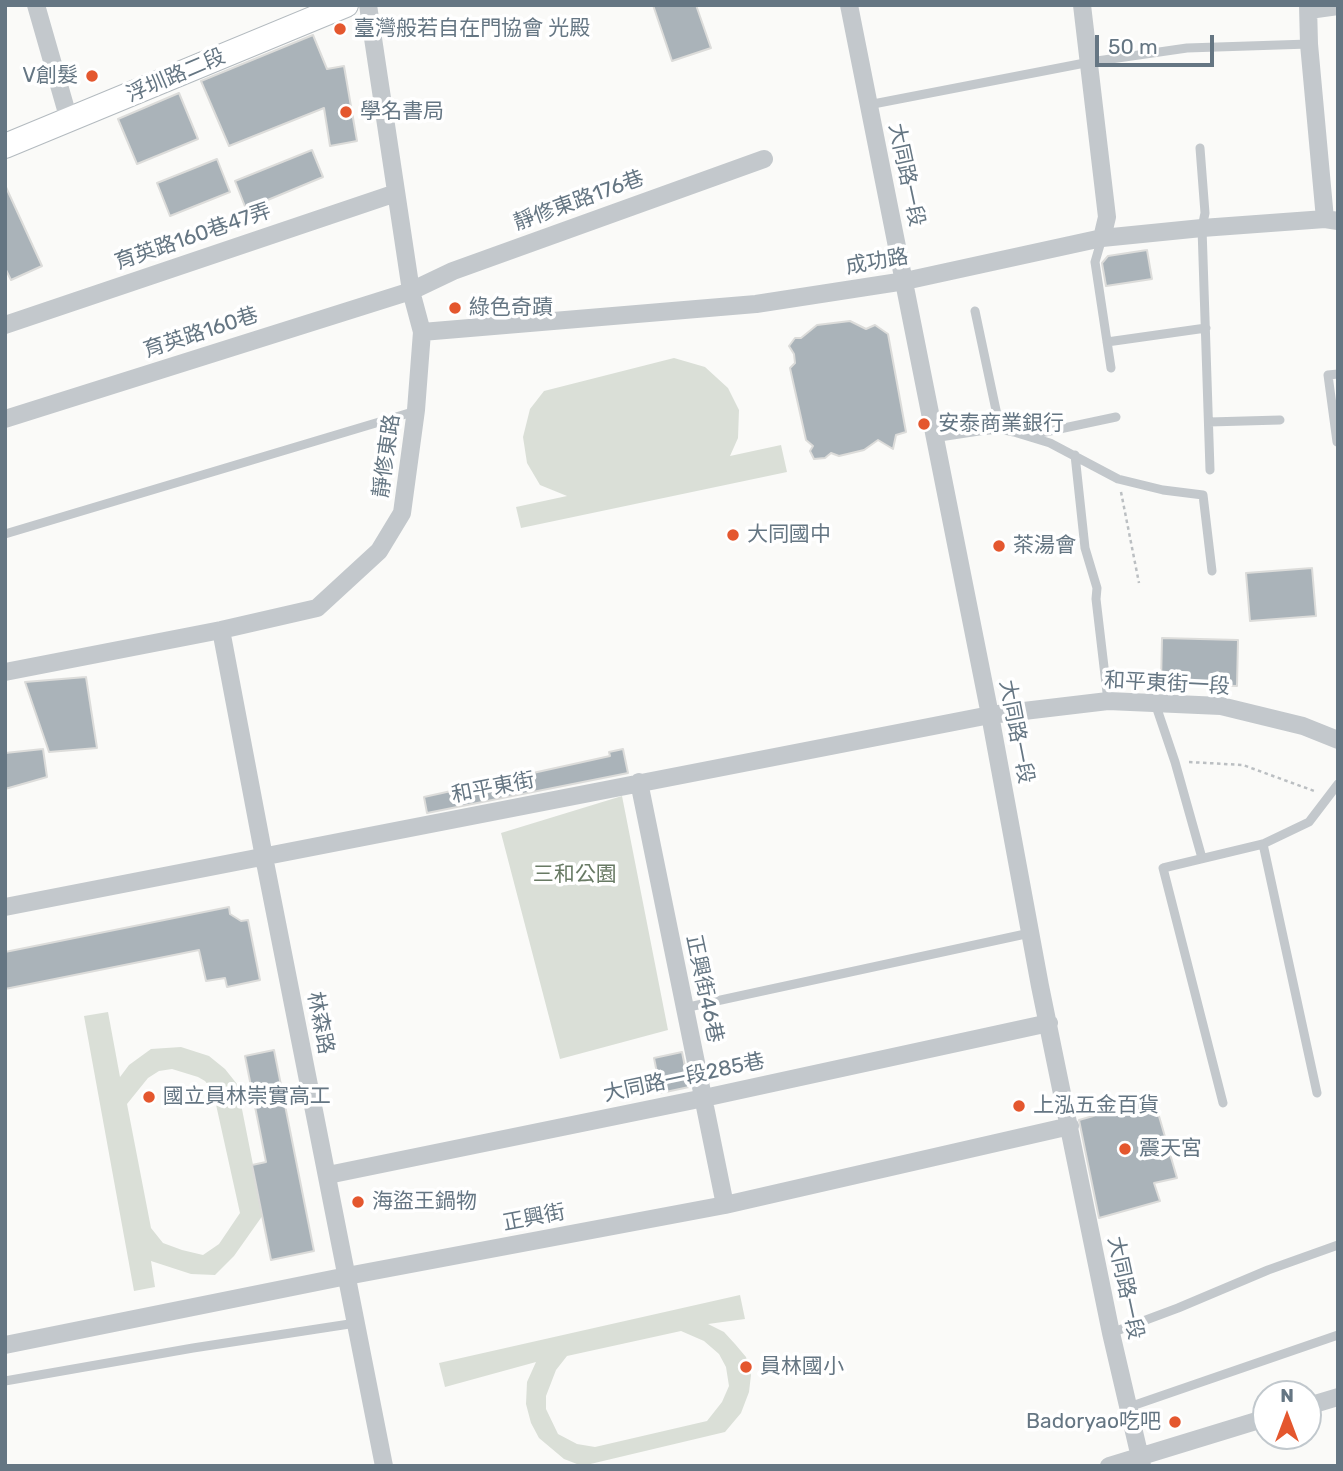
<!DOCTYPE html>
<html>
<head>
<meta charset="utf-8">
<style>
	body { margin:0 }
	#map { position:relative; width:1343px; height:1471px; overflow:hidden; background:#fafaf8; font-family:Rubik,sans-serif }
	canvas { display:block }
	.frame { position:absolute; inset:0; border:7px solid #657683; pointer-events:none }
	.north { position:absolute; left:1252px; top:1380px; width:70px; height:70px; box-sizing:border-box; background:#fff; border:2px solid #c1c8cd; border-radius:50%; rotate:0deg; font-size:19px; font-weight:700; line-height:28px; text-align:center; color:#657683 }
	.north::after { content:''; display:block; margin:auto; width:24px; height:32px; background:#e4572e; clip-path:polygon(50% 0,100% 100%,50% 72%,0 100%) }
	.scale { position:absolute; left:1095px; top:35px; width:119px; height:32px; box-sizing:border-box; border:4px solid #657683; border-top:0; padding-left:9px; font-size:21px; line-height:24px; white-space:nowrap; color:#657683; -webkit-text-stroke:5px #fff; paint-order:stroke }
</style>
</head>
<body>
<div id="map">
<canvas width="1343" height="1471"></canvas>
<div class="frame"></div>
<div class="north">N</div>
<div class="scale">50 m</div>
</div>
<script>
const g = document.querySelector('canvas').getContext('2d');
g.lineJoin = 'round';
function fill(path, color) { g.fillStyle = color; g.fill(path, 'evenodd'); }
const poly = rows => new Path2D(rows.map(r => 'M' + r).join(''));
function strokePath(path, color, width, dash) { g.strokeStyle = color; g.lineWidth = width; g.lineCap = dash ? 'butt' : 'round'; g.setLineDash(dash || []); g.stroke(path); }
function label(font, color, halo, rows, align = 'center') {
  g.font = font + ' Rubik,"Noto Sans TC",sans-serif'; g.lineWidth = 7; g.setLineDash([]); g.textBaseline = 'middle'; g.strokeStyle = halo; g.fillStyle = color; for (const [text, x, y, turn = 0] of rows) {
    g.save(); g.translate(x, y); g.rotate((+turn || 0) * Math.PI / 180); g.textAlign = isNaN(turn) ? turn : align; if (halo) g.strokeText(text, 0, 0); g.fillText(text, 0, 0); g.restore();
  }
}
const green = poly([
	[674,358,705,367,728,388,739,410,738,438,730,456,781,445,787,472,521,528,516,507,567,496,540,485,527,463,523,437,530,409,544,391],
	[622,796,668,1030,560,1059,501,833],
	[108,1012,120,1077,129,1065,151,1049,181,1047,209,1056,225,1069,237,1084,263,1215,234,1256,215,1275,191,1274,151,1261,155,1287,134,1291,84,1016],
	[172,1069,198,1077,205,1081,213,1091,240,1213,219,1244,203,1255,182,1250,163,1243,151,1228,127,1104,148,1078,159,1071],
	[740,1295,745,1319,708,1324,724,1332,735,1344,746,1357,751,1375,749,1392,741,1413,725,1432,582,1466,564,1459,539,1438,531,1423,526,1404,527,1382,536,1362,445,1387,439,1363],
	[681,1331,704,1341,719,1354,726,1367,729,1386,722,1402,707,1421,595,1447,577,1444,558,1434,546,1409,546,1396,556,1370,567,1356]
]);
const building = poly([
	[653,5,696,5,711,48,672,61,653,5],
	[313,35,327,69,344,66,357,141,330,146,324,108,229,146,201,81,313,35],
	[179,93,198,139,137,164,118,119,179,93],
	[312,150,323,177,246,209,235,181,312,150],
	[217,159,230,192,170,216,157,183,217,159],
	[5,185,42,266,11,280,5,268,5,185],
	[1147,250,1152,279,1106,286,1102,263,1108,256,1147,250],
	[850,321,866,329,875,325,888,334,906,432,896,435,893,449,878,440,864,450,839,456,831,453,825,458,814,459,810,451,813,446,806,440,790,368,795,363,794,354,789,346,795,338,801,338,817,325,850,321],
	[1312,568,1316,616,1250,621,1246,573,1312,568],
	[1162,638,1238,640,1237,686,1161,684,1162,638],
	[86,677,97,748,49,752,25,682,86,677],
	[43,749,47,777,5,789,5,753,43,749],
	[623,749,628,773,427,813,424,797,610,756,609,752,623,749],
	[229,907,230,914,241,921,248,920,260,980,227,987,225,978,206,981,199,950,5,989,5,952,229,907],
	[274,1050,314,1251,271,1260,252,1165,266,1162,245,1056,274,1050],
	[682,1052,689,1087,661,1093,654,1058,682,1052],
	[1154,1099,1177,1178,1154,1183,1160,1201,1099,1218,1079,1120,1154,1099]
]);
const path = poly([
	[1121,492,1139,583],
	[1189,762,1243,765,1317,792]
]);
const lane = poly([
	[868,105,1090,62,1187,48,1309,44],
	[1200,148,1205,213,1202,228,1210,470],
	[1102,238,1095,262,1111,368],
	[975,311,1000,429],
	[1107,342,1206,328],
	[1209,422,1280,420],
	[1031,435,1116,417],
	[933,438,979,431,1000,429,1014,432,1050,443,1118,479,1163,490,1203,495,1212,571],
	[1337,442,1328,375,1338,374],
	[1075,455,1085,548,1097,588,1096,599,1108,701],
	[5,534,416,411],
	[1155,703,1175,762,1202,858],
	[1263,844,1317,1093],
	[684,1008,1030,933],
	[1223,1103,1163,868,1263,844,1309,822,1338,784],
	[1111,1333,1178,1308,1268,1270,1338,1245],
	[5,1381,193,1348,356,1323],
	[1129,1407,1338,1335]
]);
const street = poly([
	[36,5,69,120],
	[849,5,990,715,1040,986,1111,1333,1142,1466],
	[1082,5,1107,217,1102,238],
	[1308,5,1309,44,1325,219],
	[1309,10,1338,6],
	[5,325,396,193],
	[422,332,756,304,905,281,1102,238,1202,228,1325,219,1338,221],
	[5,419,411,291,453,271,764,159],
	[221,630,264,857,384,1466],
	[5,672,221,630,317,608,379,551,402,513,416,410,422,332,411,291,368,5],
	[639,782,725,1205],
	[5,907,990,715,1108,701,1221,706,1303,726,1338,740],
	[328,1175,704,1098,1049,1023],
	[5,1345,347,1276,725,1205,1070,1126],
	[1308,1406,1338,1397],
	[1109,1466,1266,1418]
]);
const secondary = poly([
	[5,146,346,5]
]);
const markers = [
	[340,29,7,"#e4572e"],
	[92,76,7,"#e4572e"],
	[346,112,7,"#e4572e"],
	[455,308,7,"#e4572e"],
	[924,424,7,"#e4572e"],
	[733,535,7,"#e4572e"],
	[999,546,7,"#e4572e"],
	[149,1097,7,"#e4572e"],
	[1019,1106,7,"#e4572e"],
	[1125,1149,7,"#e4572e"],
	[358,1202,7,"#e4572e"],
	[746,1367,7,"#e4572e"],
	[1175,1422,7,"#e4572e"]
];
const poiNames = [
	["臺灣般若自在門協會 光殿",354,29],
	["V創髮",78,76,"right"],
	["學名書局",360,112],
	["綠色奇蹟",469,308],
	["安泰商業銀行",938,424],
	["大同國中",747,535],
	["茶湯會",1013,546],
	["國立員林崇實高工",163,1097],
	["上泓五金百貨",1033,1106],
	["震天宮",1139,1149],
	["海盜王鍋物",372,1202],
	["員林國小",760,1367],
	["Badoryao吃吧",1161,1422,"right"]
];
const streetNames = [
	["浮圳路二段",176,76,-23],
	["大同路一段",906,175,78],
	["靜修東路176巷",579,201,-20],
	["育英路160巷47弄",193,237,-19],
	["成功路",877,262,-10],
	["育英路160巷",201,333,-18],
	["靜修東路",387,456,-82],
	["和平東街一段",1167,684,3],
	["大同路一段",1016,732,79],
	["和平東街",493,788,-11],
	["正興街46巷",704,989,78],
	["林森路",320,1023,79],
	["大同路一段285巷",684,1078,-12],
	["正興街",534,1218,-11],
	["大同路一段",1125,1288,78]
];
const parkNames = [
	["三和公園",575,875]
];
fill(green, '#dadfd7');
fill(building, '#aab3b9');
strokePath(building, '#dcdcda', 2);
strokePath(secondary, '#b3babf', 26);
strokePath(path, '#bbbfc2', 2.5, [3.5, 3.5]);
strokePath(lane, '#c3c8cc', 9);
strokePath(street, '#c3c8cc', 18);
strokePath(secondary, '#fff', 24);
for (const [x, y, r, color] of markers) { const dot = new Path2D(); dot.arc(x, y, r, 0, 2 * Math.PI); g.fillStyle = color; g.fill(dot); strokePath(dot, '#fff', 2.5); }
label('21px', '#657683', '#fff', poiNames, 'left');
label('21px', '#657683', '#fff', streetNames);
label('21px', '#687a64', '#fff', parkNames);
</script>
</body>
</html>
